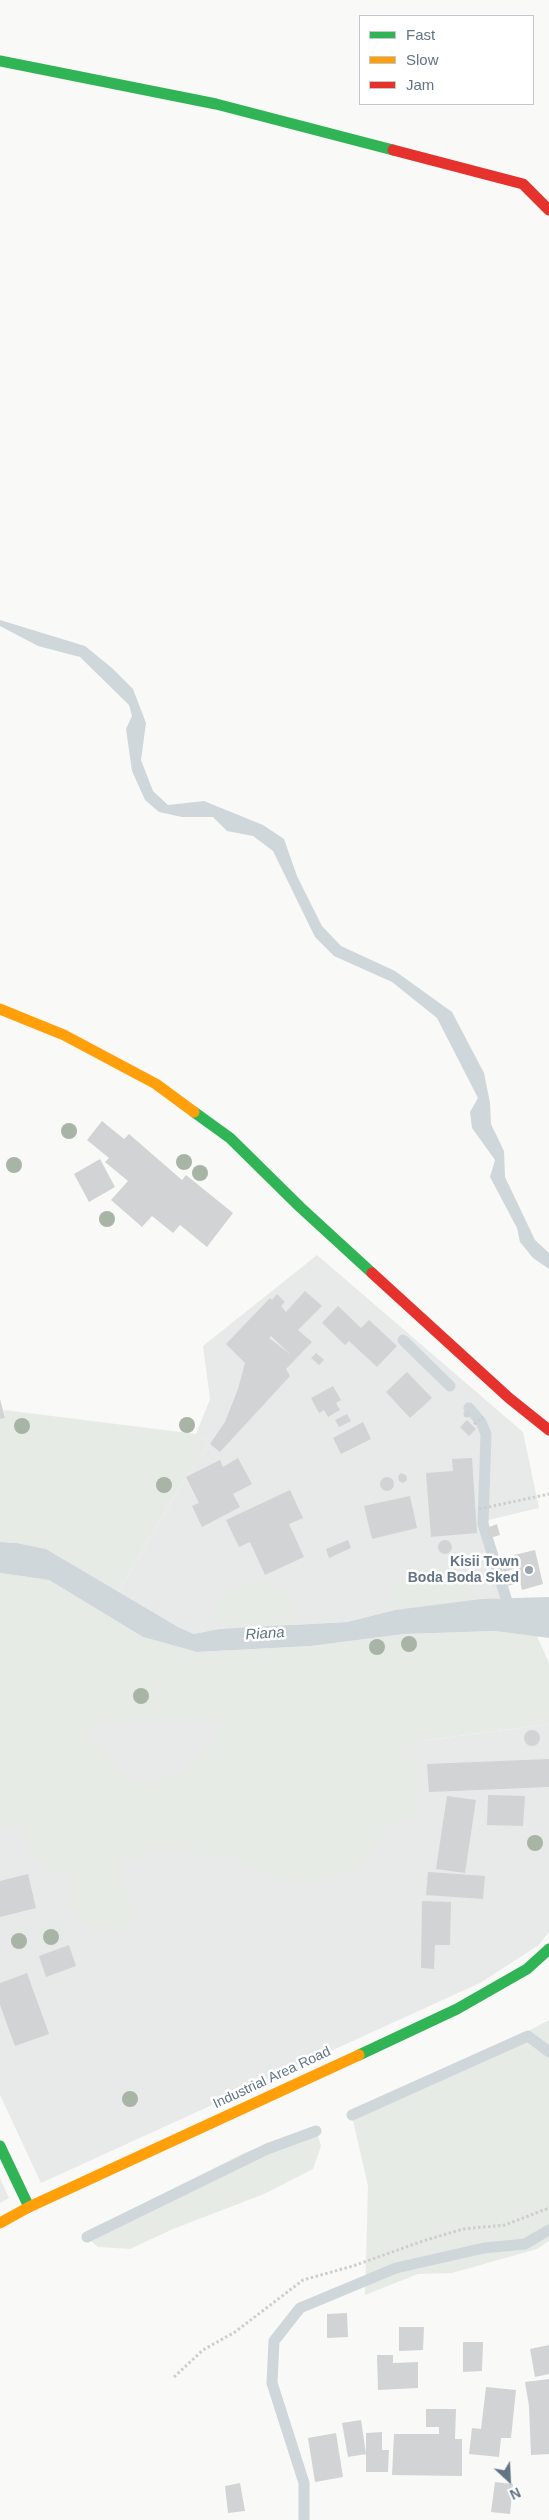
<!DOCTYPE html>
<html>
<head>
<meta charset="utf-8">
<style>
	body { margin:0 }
	#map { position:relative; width:549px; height:2520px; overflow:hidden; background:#f9f9f8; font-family:Helvetica,sans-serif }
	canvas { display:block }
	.legend { position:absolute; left:359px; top:15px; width:175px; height:90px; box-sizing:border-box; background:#fff; border:1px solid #c0c7ce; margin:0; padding:6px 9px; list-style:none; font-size:15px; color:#627485 }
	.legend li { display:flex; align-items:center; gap:10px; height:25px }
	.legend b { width:25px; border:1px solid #c0c7ce }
	.north { position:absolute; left:484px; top:2455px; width:50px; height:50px; -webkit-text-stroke:4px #fff; paint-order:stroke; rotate:155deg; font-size:14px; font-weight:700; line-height:20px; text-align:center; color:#627485 }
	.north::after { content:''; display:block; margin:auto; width:18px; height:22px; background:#627485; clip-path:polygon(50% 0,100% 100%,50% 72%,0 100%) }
</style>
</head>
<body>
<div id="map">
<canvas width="549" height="2520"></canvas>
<ul class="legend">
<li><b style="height:6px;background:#30b455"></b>Fast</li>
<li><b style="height:6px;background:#ff9f0a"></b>Slow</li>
<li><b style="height:6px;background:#e5322d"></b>Jam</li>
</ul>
<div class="north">N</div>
</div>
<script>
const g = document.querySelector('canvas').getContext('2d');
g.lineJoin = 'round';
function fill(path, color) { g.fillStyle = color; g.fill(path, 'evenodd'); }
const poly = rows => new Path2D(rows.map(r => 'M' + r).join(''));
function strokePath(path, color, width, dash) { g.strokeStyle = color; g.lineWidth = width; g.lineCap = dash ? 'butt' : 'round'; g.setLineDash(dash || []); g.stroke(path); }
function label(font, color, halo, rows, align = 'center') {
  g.font = font + ' Helvetica,sans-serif'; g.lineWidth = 5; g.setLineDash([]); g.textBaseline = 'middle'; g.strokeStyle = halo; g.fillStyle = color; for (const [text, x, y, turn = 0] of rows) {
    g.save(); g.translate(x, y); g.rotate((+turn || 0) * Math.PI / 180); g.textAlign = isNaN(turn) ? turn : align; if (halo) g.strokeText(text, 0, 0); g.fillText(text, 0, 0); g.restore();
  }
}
const built = poly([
	[317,1255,523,1432,539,1508,480,1522,502,1598,395,1610,347,1622,219,1629,194,1634,178,1627,118,1592,186,1477,210,1444,196,1434,210,1399,203,1346],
	[0,1691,421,1741,549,1724,549,1932,539,1945,480,1983,41,2183,0,2095],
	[0,2178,9,2198,0,2203]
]);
const green = poly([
	[4,1410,196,1434,210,1444,186,1477,118,1592,46,1549,17,1543,0,1542,0,1419,5,1418],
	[421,1569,454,1570,471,1589,471,1608,409,1615,394,1596,394,1582],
	[0,1573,49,1580,143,1637,197,1652,311,1646,404,1634,495,1631,537,1636,549,1663,549,1724,421,1741,410,1761,419,1763,417,1813,387,1828,362,1866,296,1887,228,1856,160,1851,122,1863,135,1921,113,1933,87,1930,68,1902,67,1878,42,1869,17,1826,0,1827],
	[196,1717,221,1722,214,1746,178,1775,131,1782,88,1730,120,1721],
	[254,1579,288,1593,297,1617,281,1639,241,1643,214,1618,216,1598],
	[549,2020,549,2241,537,2249,452,2273,418,2274,365,2295,368,2186,351,2112,500,2046],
	[315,2126,321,2146,313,2169,264,2194,173,2229,130,2249,98,2247,83,2234,244,2153]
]);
const water = poly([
	[0,620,85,646,112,668,133,689,146,723,141,760,153,791,168,805,204,801,263,825,284,839,297,876,322,926,341,946,395,971,452,1012,484,1073,490,1103,491,1124,504,1151,505,1177,535,1240,549,1253,549,1269,533,1258,520,1242,517,1228,490,1177,495,1160,472,1128,470,1112,478,1098,437,1018,392,982,334,956,315,937,273,851,253,836,227,831,213,817,182,817,159,812,145,800,132,771,126,729,132,716,129,705,80,657,38,646,0,626],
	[0,1542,17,1543,46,1549,178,1627,194,1634,219,1629,347,1622,395,1610,482,1599,549,1597,549,1638,495,1631,404,1634,311,1646,197,1652,143,1637,49,1580,0,1573]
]);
const stream = poly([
	[403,1340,450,1386],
	[469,1408,481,1422,486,1434,483,1524,510,1611],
	[352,2115,528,2036,549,2052],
	[87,2237,267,2149,316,2131],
	[304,2520,304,2483,272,2383,274,2341,300,2308,396,2268,484,2248,525,2244,549,2230]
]);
const building = poly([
	[102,1121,124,1139,129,1134,182,1180,186,1175,233,1213,207,1247,180,1225,173,1233,152,1216,142,1227,111,1200,128,1181,105,1162,109,1158,87,1140],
	[100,1159,115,1187,89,1202,74,1174],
	[305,1291,322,1306,298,1330,312,1342,286,1369,290,1376,220,1452,210,1444,225,1422,238,1389,245,1363,226,1344,270,1298,272,1300,277,1294,285,1302,281,1306,286,1312],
	[271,1336,291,1355,269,1338],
	[338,1306,361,1328,369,1320,397,1346,377,1367,349,1341,345,1345,322,1323],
	[316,1353,324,1360,319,1365,311,1358],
	[407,1372,432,1398,410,1418,386,1392],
	[333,1386,341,1400,336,1403,340,1410,328,1417,324,1410,319,1413,311,1398],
	[0,1399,5,1418,0,1419],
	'463.5 1414a3.5 3.5 0 1 1 7 0a3.5 3.5 0 1 1-7 0Z',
	[347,1414,351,1421,339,1427,335,1420],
	[467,1420,476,1429,469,1436,460,1427],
	[363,1422,371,1439,341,1454,333,1438],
	[238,1458,252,1484,233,1494,240,1507,202,1527,192,1506,199,1503,186,1477,220,1460,223,1467],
	[472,1458,477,1533,431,1537,426,1473,453,1471,452,1459],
	[401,1473,406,1475,407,1480,403,1483,399,1481,398,1476],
	'380 1484a7 7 0 1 1 14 0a7 7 0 1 1-14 0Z',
	[290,1490,303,1518,289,1524,304,1557,265,1575,250,1542,239,1547,226,1520],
	[410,1496,417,1528,372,1539,364,1506],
	[497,1524,500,1535,490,1538,487,1528],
	'438 1547a7 7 0 1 1 14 0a7 7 0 1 1-14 0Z',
	[348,1540,351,1548,329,1558,326,1549],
	[535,1550,543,1584,522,1590,514,1555],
	[511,1557,514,1569,504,1572,500,1560],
	[514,1572,518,1583,507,1586,504,1575],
	'524 1738a8 8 0 1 1 16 0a8 8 0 1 1-16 0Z',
	[549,1759,549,1787,429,1792,427,1764],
	[488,1795,525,1796,523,1826,487,1825],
	[447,1796,476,1800,465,1873,436,1869],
	[428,1872,485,1876,483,1899,426,1895],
	[28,1874,36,1908,0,1917,0,1881],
	[422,1901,451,1902,450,1945,435,1945,434,1969,421,1968],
	[69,1945,76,1966,46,1977,39,1956],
	[27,1973,49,2034,15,2046,0,2005,0,1983],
	[347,2313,348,2337,327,2338,327,2314],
	[399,2327,424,2327,423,2350,399,2351],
	[463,2342,483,2342,482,2371,463,2372],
	[549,2345,549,2374,535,2377,530,2349],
	[377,2355,393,2355,393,2363,418,2362,418,2388,378,2390],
	[549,2379,549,2454,531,2455,529,2406,525,2382],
	[486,2387,516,2390,511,2438,501,2438,499,2457,469,2454,472,2428,481,2429],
	[426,2409,456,2409,455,2439,462,2439,462,2476,392,2475,394,2434,439,2434,439,2427,426,2427],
	[361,2420,366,2454,348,2457,342,2423],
	[382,2432,382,2450,389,2450,388,2472,366,2472,366,2433],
	[336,2433,343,2477,315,2482,308,2438],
	[495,2482,513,2484,510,2514,491,2512],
	[240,2483,245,2511,228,2513,225,2486]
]);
const path = poly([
	[474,1424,483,1417],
	[479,1509,549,1494],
	[174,2377,203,2350,235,2332,303,2280,353,2266,423,2241,463,2229,505,2225,549,2208]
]);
const fast = poly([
	[0,61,216,104,393,150],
	[194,1112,230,1138,300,1207,372,1273],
	[359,2055,457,2009,527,1969,549,1949],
	[0,2146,29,2207]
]);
const slow = poly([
	[0,1009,64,1035,156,1084,194,1112],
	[0,2223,29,2207,359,2055]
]);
const jam = poly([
	[393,150,523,184,549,210],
	[372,1273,509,1398,549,1430]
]);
const trees = [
	[69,1131],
	[184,1162],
	[14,1165],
	[200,1173],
	[107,1219],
	[187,1425],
	[22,1426],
	[164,1485],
	[409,1644],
	[377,1647],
	[141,1696],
	[535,1843],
	[51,1937],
	[19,1941],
	[130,2099]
];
const markers = [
	[529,1570,5,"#97a3ad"]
];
const poiNames = [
	["Kisii Town",519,1562],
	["Boda Boda Sked",519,1578]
];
const streetNames = [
	["Industrial Area Road",272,2078,-25]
];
const waterNames = [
	["Riana",265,1634,-4]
];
fill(built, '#e8eaea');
fill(green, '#e7ebe5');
fill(water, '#cfd7db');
strokePath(stream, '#cfd7db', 11);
fill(building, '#d1d3d4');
strokePath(path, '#cececf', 3, [2.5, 2.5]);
strokePath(fast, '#30b455', 11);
strokePath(slow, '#ff9f0a', 11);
strokePath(jam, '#e5322d', 11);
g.fillStyle = '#a8b4a5';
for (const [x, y] of trees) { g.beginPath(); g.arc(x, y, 8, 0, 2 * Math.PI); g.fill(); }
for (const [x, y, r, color] of markers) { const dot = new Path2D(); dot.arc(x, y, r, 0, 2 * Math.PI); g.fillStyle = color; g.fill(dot); strokePath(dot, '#fff', 2); }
label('bold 14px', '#627485', '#fff', poiNames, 'right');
label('14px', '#627485', '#fff', streetNames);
label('italic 15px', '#5d747e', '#fff', waterNames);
</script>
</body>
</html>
